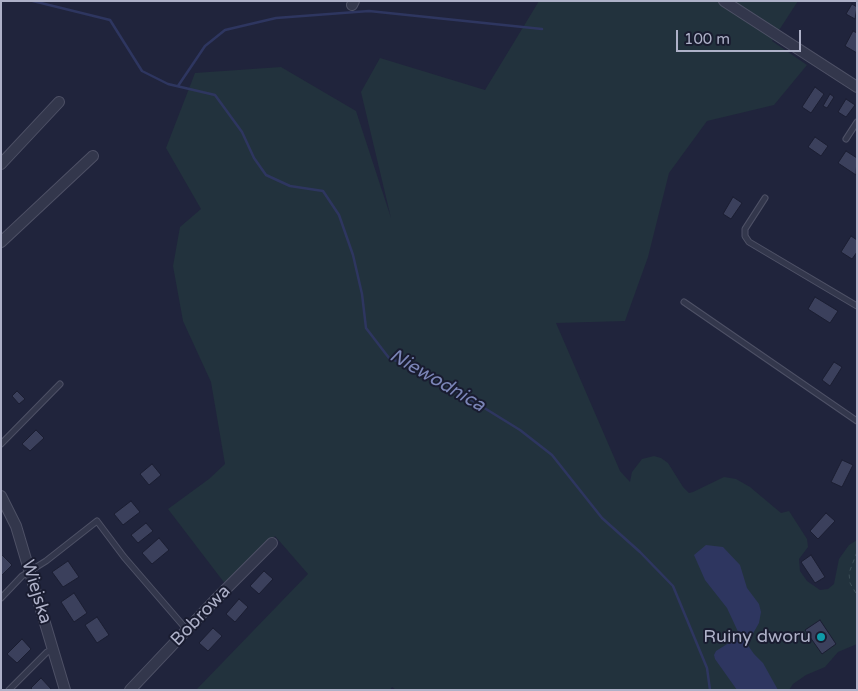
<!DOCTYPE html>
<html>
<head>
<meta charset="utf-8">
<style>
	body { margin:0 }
	#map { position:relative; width:858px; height:691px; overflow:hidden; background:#20243c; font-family:"Varela Round",sans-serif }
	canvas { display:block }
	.frame { position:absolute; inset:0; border:2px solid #aeb1c8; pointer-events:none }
	.scale { position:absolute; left:676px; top:30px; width:125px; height:22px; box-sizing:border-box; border:2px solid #aeb1c8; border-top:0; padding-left:6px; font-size:15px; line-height:18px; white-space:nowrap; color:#aeb1c8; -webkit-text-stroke:4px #191c30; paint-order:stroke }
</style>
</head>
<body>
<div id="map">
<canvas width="858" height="691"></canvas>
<div class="frame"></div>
<div class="scale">100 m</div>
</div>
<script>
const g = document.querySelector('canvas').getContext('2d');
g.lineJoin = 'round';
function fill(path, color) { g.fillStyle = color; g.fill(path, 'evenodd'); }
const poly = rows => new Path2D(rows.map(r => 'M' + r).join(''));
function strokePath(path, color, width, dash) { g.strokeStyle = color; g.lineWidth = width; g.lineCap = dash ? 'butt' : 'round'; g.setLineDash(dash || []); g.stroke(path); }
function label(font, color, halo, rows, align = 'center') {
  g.font = font + ' "Varela Round",sans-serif'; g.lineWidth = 4; g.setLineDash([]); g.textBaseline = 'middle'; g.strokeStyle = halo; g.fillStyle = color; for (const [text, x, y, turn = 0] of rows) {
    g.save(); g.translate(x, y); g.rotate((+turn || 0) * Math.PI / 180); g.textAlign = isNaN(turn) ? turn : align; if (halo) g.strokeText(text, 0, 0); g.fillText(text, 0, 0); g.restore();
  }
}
const green = poly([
	[539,1,798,1,772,41,807,65,774,105,707,121,669,173,648,257,625,321,556,323,620,471,630,482,632,472,642,459,654,456,661,458,668,463,683,487,689,493,693,492,724,477,736,479,750,487,781,513,789,511,807,539,808,547,799,559,800,571,807,581,820,590,828,589,834,584,839,559,849,545,857,540,857,644,838,652,825,667,806,675,793,684,789,690,396,690,392,687,390,690,196,690,308,574,275,536,226,585,168,509,209,479,225,464,211,382,183,321,173,266,180,227,201,209,166,148,195,73,281,67,356,111,391,218,361,92,380,58,485,90]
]);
const water = poly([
	[706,545,723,547,740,565,747,588,759,604,761,612,759,623,747,644,754,654,763,663,778,690,737,690,715,659,714,655,716,651,740,636,727,608,705,580,694,555]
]);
const stream = poly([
	[33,1,110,20,142,71,168,84,215,95,242,132,254,158,266,175,290,186,323,191,339,215,353,255,362,294,366,328,389,358,426,372,520,430,552,455,602,518,640,552,673,586,707,668,710,690],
	[178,86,205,46,225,30,276,18,369,11,542,29]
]);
const building = poly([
	[852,4,857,7,855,19,846,14,852,4],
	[853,31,857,33,857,53,845,46,853,31],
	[815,87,824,94,811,113,802,107,815,87],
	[830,94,834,97,827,108,823,106,830,94],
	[846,99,855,105,846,117,838,112,846,99],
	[815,137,828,146,821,156,808,147,815,137],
	[846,151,857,158,856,175,838,163,846,151],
	[733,197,742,203,731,219,723,214,733,197],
	[851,236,857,240,857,252,852,259,841,252,851,236],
	[815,297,838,311,830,323,808,309,815,297],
	[834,362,842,367,830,386,822,380,834,362],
	[17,391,25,399,19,404,12,396,17,391],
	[36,430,44,438,30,451,22,444,36,430],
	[842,460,853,465,842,487,831,482,842,460],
	[152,464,161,475,149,485,140,474,152,464],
	[131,501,140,512,123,525,114,514,131,501],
	[826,513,835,521,818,539,810,531,826,513],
	[146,523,153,531,138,543,131,535,146,523],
	[159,538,169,550,152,564,142,553,159,538],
	[1,554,12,565,1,576,1,554],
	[811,555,825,577,815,583,801,562,811,555],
	[68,561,79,577,63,587,52,572,68,561],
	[264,571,273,579,259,594,250,586,264,571],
	[74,593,87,613,74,622,61,602,74,593],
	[239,599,248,607,235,622,226,614,239,599],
	[97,617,109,635,97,643,85,625,97,617],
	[820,620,836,644,822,654,805,630,820,620],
	[213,628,222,636,208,651,199,643,213,628],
	[22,639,31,649,17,663,7,654,22,639],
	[41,678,52,690,33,690,31,688,41,678]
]);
const path = poly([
	[857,552,849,573,850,583,857,595]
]);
const lane = poly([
	[846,139,857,122],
	[765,198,745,229,745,236,749,242,857,306],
	[684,302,857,421],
	[1,444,60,384],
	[1,598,22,576,46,561,97,521,124,557,187,630],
	[9,690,47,652,54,650]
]);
const street = poly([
	[724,1,857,87],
	[352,5,354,1],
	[1,164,59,102],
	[1,242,93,156],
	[1,496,16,526,65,690],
	[130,690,215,600,272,543]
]);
const markers = [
	[821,637,5,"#0f9aa8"]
];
const streetNames = [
	["Wiejska",36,592,73],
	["Bobrowa",201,616,-46]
];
const poiNames = [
	["Ruiny dworu",811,637]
];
const waterNames = [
	["Niewodnica",437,381,30]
];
fill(green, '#22323d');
fill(water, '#2e3660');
strokePath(stream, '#2e3660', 2.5);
fill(building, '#3b405c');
strokePath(building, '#1b1e32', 1);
strokePath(lane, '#4e5166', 7);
strokePath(street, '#4e5166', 12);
strokePath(path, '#3c4e57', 1, [4, 4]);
strokePath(lane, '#33374c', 5);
strokePath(street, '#33374c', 10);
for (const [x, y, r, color] of markers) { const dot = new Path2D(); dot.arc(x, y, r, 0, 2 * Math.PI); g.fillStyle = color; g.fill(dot); strokePath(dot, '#191c30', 2); }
label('18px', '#aeb1c8', '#191c30', streetNames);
label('18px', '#aeb1c8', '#191c30', poiNames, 'right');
label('italic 19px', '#7b85b7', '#191c30', waterNames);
</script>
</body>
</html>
